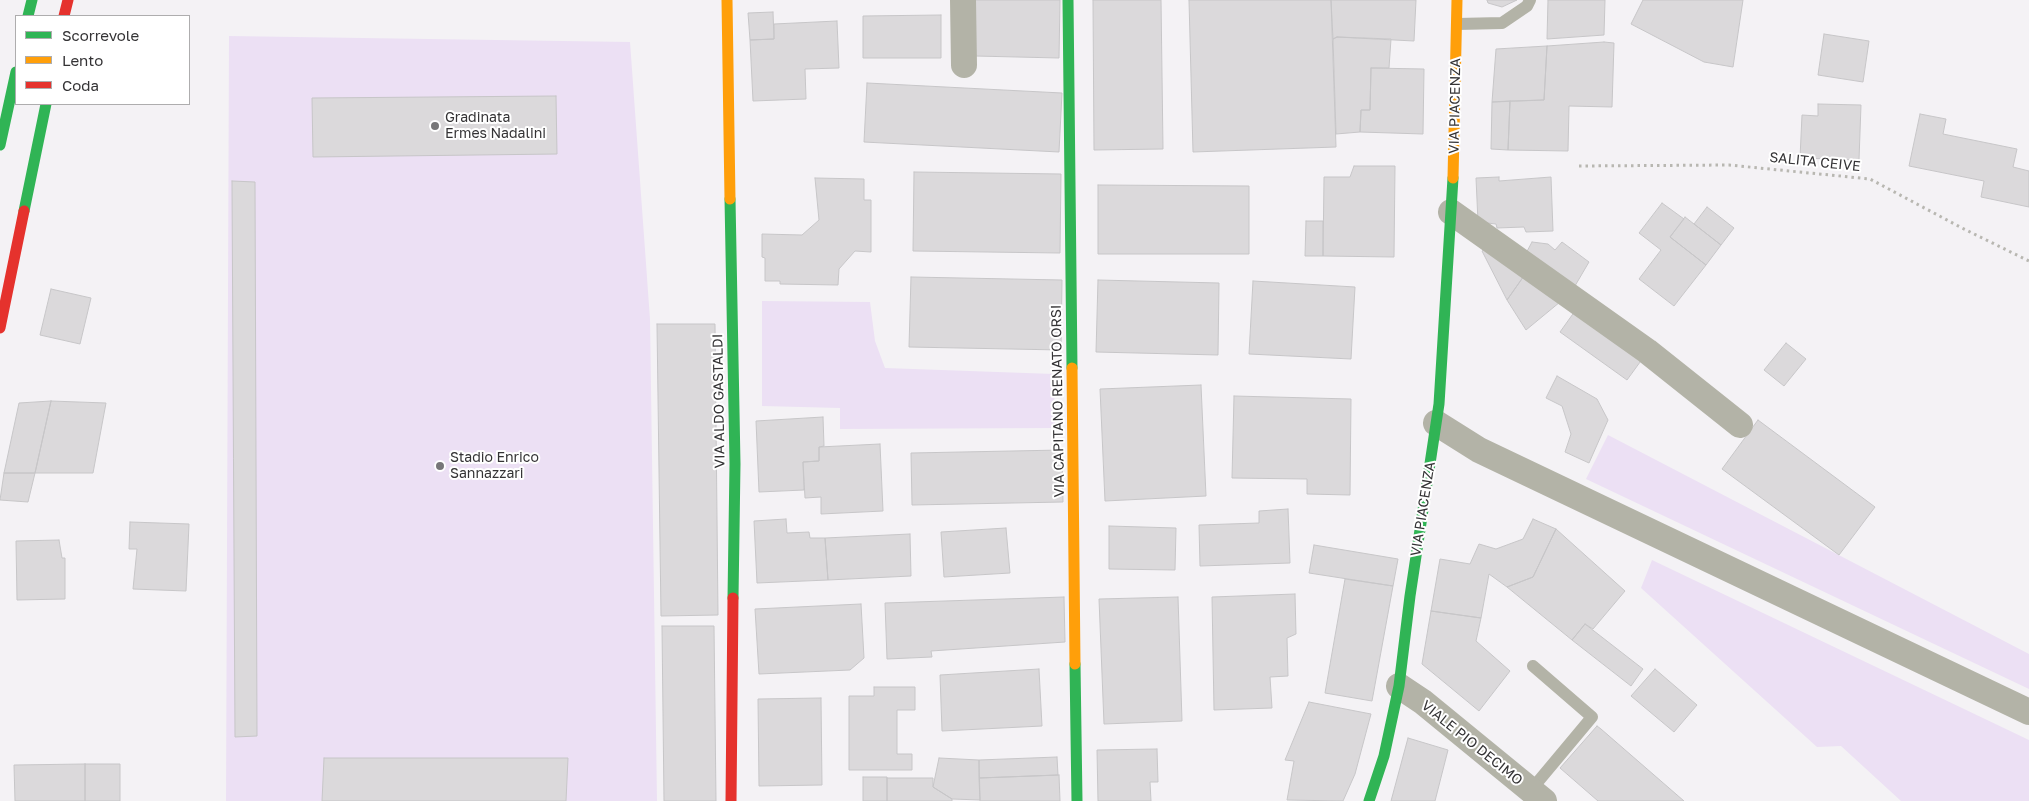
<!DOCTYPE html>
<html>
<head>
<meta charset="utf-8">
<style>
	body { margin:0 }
	#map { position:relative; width:2029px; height:801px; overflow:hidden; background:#f4f2f5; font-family:"Golos Text",sans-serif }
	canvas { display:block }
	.legend { position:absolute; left:15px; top:15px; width:175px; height:90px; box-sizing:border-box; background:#fff; border:1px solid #aeadae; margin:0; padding:6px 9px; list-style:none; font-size:15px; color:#343335 }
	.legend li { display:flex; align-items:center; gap:10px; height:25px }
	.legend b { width:25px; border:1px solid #aeadae }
</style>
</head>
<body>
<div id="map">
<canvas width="2029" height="801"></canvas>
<ul class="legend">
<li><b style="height:6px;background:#30b455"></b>Scorrevole</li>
<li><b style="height:6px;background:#ff9f0a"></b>Lento</li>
<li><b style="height:6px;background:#e5322d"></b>Coda</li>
</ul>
</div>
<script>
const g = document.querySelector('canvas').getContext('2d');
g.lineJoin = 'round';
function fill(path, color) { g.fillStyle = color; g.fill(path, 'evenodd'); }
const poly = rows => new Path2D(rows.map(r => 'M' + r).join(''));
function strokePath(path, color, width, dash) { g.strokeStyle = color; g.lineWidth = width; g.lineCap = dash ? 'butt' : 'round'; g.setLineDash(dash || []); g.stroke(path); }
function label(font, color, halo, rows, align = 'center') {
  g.font = font + ' "Golos Text",sans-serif'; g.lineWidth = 4; g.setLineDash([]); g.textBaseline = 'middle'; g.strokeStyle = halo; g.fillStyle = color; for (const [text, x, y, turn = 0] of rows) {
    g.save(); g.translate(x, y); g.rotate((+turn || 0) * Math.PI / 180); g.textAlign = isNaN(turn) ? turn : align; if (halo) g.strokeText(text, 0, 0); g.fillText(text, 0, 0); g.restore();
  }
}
const green = poly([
	[229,36,630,42,650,319,657,801,226,801],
	[762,301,870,302,875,341,885,368,1054,374,1055,428,840,429,840,408,762,406],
	[1608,435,2029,654,2029,689,1586,479],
	[1652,560,2029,740,2029,801,1901,801,1841,746,1817,747,1641,588]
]);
const building = poly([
	[975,0,1060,0,1059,58,975,56,975,0],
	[1093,0,1161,0,1163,149,1094,150,1093,0],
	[1189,0,1331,0,1336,147,1193,152,1189,0],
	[1331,0,1416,0,1414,41,1337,37,1333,39,1331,0],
	[1487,0,1517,0,1502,7,1488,3,1487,0],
	[1548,0,1605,0,1604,35,1547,39,1548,0],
	[1643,0,1743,0,1733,67,1704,62,1631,24,1643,0],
	[773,12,774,39,750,40,748,13,773,12],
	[941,15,941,58,863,58,863,16,941,15],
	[837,21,839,68,805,69,806,99,753,101,750,40,774,39,774,24,837,21],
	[1824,34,1869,41,1863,82,1818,75,1824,34],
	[1337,37,1391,39,1389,68,1371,68,1370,110,1361,110,1360,132,1336,134,1333,39,1337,37],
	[1604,42,1614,43,1612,107,1569,106,1568,151,1508,150,1510,101,1544,100,1547,46,1604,42],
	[1547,46,1544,100,1492,102,1496,49,1547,46],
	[1371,68,1424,69,1423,134,1360,132,1361,110,1370,110,1371,68],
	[867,83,1062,93,1059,152,864,142,867,83],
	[556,96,557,154,313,157,312,98,556,96],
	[1510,101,1508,150,1491,149,1492,102,1510,101],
	[1818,104,1861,105,1859,160,1800,158,1802,115,1818,116,1818,104],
	[1920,114,1946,119,1943,134,2017,149,2013,167,2029,171,2029,207,1981,197,1984,181,1909,166,1920,114],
	[1354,166,1395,166,1394,257,1323,256,1324,177,1350,177,1354,166],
	[914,172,1061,174,1060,253,913,251,914,172],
	[1499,177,1499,181,1551,177,1553,231,1526,232,1524,227,1497,228,1496,224,1478,222,1476,178,1499,177],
	[815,178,864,179,864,200,871,200,871,252,855,251,839,269,838,285,780,284,780,281,765,281,765,258,762,257,762,234,802,235,819,220,815,178],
	[232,181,255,182,257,736,235,737,232,181],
	[1098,185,1249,186,1249,254,1098,254,1098,185],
	[1662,203,1684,219,1670,237,1706,265,1674,306,1639,279,1661,250,1639,233,1662,203],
	[1707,207,1734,228,1721,245,1694,224,1707,207],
	[1685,217,1721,245,1706,265,1670,237,1685,217],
	[1306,221,1323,221,1323,256,1305,256,1306,221],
	[1532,242,1548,244,1555,250,1562,242,1589,262,1572,291,1524,257,1532,242],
	[1492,244,1526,273,1507,300,1482,251,1492,244],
	[1526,273,1560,302,1526,330,1507,300,1526,273],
	[911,277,1062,280,1061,350,909,347,911,277],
	[1098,280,1219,283,1218,355,1096,352,1098,280],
	[1253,281,1355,287,1351,359,1249,354,1253,281],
	[51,289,91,298,80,344,40,335,51,289],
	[1575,311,1643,358,1627,380,1560,332,1575,311],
	[657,324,715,324,718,615,661,616,657,324],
	[1786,343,1806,359,1784,386,1764,370,1786,343],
	[1557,376,1597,399,1608,420,1589,463,1565,452,1571,434,1562,406,1546,398,1557,376],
	[1201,385,1206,496,1105,501,1100,389,1201,385],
	[1234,396,1351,399,1350,495,1307,494,1307,479,1232,478,1234,396],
	[51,401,35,473,4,473,19,403,51,401],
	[51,401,106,403,93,473,35,473,51,401],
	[823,417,824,446,819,447,819,461,803,462,804,490,759,492,756,421,823,417],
	[1758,420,1875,507,1839,555,1722,469,1758,420],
	[880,444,883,511,821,514,821,497,805,498,803,462,819,461,819,447,880,444],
	[1062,450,1063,502,912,505,911,453,1062,450],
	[4,473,35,473,28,502,0,500,4,473],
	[1288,509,1290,563,1200,566,1199,525,1259,523,1259,511,1288,509],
	[786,519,787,533,809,532,810,538,825,538,828,580,757,583,754,521,786,519],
	[1533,519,1556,529,1533,577,1507,587,1489,574,1481,618,1431,611,1440,559,1470,564,1479,544,1496,549,1523,539,1533,519],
	[130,522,189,524,186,591,133,589,137,549,129,549,130,522],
	[1109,526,1176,528,1175,570,1109,569,1109,526],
	[1006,528,1010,573,944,577,941,532,1006,528],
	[1556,529,1625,591,1593,629,1585,624,1572,640,1507,587,1533,577,1556,529],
	[910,534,911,576,828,580,825,538,910,534],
	[59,540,62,558,65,558,65,599,17,600,16,541,59,540],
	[1314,545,1398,559,1393,586,1309,573,1314,545],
	[1345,579,1393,586,1372,701,1325,693,1345,579],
	[1295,594,1296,634,1287,638,1288,676,1270,677,1272,708,1214,710,1212,597,1295,594],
	[1064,597,1065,642,931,651,932,657,887,659,885,603,1064,597],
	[1178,597,1182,721,1104,724,1099,599,1178,597],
	[861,604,864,658,850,670,759,674,755,609,861,604],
	[1431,611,1481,618,1476,641,1510,671,1479,711,1422,664,1431,611],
	[1585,624,1643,669,1631,686,1572,640,1585,624],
	[662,626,714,626,716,801,664,801,662,626],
	[1039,669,1042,726,942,731,940,675,1039,669],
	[1655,669,1697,705,1674,732,1631,696,1655,669],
	[874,687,915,687,915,710,897,710,897,754,912,754,912,770,849,770,849,696,874,696,874,687],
	[821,698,822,785,759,786,758,699,821,698],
	[1309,702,1371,714,1355,774,1343,801,1287,800,1294,761,1285,760,1309,702],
	[1597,726,1601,729,1684,801,1598,801,1560,768,1597,726],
	[1408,738,1448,750,1435,801,1391,801,1408,738],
	[1157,749,1158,782,1150,782,1151,801,1098,801,1097,750,1157,749],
	[1057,757,1058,775,979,778,979,760,1057,757],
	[324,758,568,758,566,801,322,801,324,758],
	[939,758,979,760,980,800,952,799,933,787,939,758],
	[85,764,120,764,120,801,85,801,85,764],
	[85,764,85,801,15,801,14,765,85,764],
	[1059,775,1060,801,980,801,979,778,1059,775],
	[863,777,887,777,887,801,863,801,863,777],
	[887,778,933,778,933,787,952,799,952,801,887,801,887,778]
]);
const path = poly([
	[1579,166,1729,165,1870,179,1962,228,2029,261]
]);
const lane = poly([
	[1457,24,1502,23,1527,6,1530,0],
	[1531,790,1592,717,1533,666]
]);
const street = poly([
	[963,0,964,65],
	[1451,212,1647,351,1740,425],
	[1436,423,1479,450,2029,712],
	[1399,686,1423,702,1544,801]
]);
const fast = poly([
	[1068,0,1072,368],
	[28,16,32,0],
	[0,145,16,72],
	[730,199,735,464,733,598],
	[24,211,46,104],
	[1075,664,1077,801],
	[1369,801,1384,756,1399,686,1410,596,1439,404,1453,178]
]);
const slow = poly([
	[727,0,730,199],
	[1453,178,1457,0],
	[1072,368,1075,664]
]);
const jam = poly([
	[64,16,68,0],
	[0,328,24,211],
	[731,801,733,598]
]);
const markers = [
	[435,126,5,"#777678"],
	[440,466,5,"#777678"]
];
const streetNames = [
	["VIA PIACENZA",1455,106,-89],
	["SALITA CEIVE",1815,162,6],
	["VIA ALDO GASTALDI",719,401,-91],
	["VIA CAPITANO RENATO ORSI",1058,401,-91],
	["VIA PIACENZA",1423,509,-81],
	["VIALE PIO DECIMO",1472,743,39]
];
const poiNames = [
	["Gradinata",445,118],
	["Ermes Nadalini",445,134],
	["Stadio Enrico",450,458],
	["Sannazzari",450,474]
];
fill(green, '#ece0f4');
fill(building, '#dbd9db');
strokePath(building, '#c7c6c8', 1);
strokePath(path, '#b8b7b1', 3, [2.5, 4]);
strokePath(lane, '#b3b3a7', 12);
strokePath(street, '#b3b3a7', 26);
strokePath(fast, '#30b455', 11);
strokePath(slow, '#ff9f0a', 11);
strokePath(jam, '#e5322d', 11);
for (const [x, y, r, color] of markers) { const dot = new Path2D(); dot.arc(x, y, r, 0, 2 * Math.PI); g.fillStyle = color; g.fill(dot); strokePath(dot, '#fff', 2); }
label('14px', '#343335', '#fff', streetNames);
label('14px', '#343335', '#fff', poiNames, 'left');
</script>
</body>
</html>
